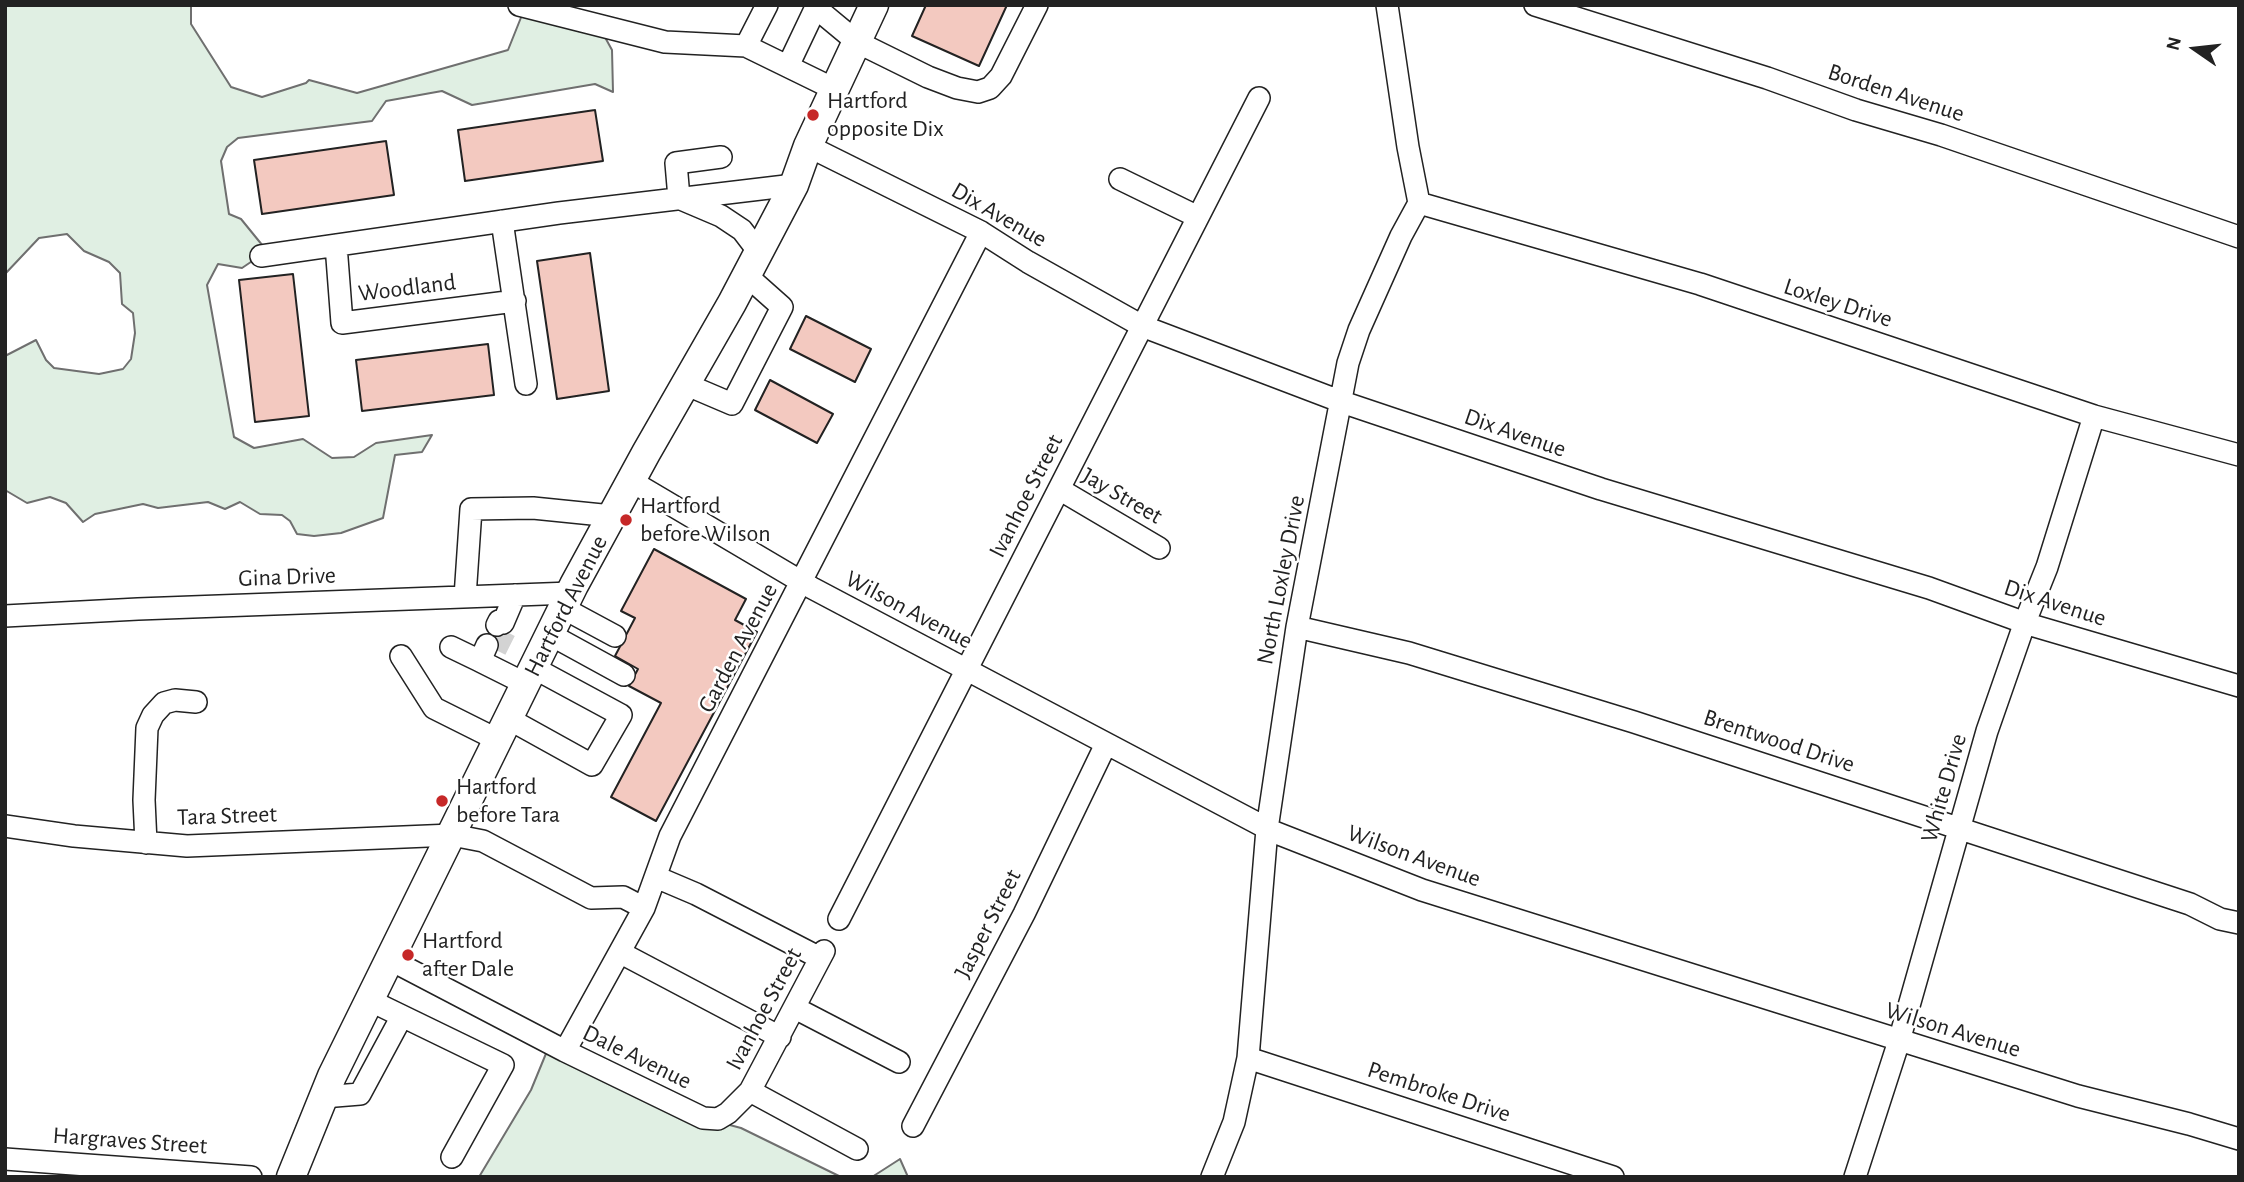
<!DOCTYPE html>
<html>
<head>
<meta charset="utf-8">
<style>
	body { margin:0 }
	#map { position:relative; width:2244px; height:1182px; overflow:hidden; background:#fff; font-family:"Alegreya Sans",sans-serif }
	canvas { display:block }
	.frame { position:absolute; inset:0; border:7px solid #222; pointer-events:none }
	.north { position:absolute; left:2160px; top:14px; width:70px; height:70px; -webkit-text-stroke:5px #fff; paint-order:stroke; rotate:284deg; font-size:19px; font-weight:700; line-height:28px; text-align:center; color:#222 }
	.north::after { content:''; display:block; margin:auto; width:24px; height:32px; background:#222; clip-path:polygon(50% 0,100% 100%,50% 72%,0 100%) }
</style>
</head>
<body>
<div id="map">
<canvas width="2244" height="1182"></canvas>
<div class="frame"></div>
<div class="north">N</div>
</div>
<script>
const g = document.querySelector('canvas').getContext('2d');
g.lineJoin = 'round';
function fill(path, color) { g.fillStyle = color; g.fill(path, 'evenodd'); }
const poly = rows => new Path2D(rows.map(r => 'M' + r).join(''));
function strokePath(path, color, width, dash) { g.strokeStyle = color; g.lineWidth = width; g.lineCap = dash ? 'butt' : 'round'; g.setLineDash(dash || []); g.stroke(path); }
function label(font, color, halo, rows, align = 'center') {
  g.font = font + ' "Alegreya Sans",sans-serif'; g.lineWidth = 5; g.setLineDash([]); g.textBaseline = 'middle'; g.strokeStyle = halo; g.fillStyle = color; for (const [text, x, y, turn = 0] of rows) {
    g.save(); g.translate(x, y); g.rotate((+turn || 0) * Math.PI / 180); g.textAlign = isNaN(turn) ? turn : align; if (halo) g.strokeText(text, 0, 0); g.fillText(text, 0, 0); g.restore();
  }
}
const green = poly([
	[5,5,191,5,191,24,231,87,262,97,306,83,309,80,357,93,508,50,526,5,595,19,612,50,613,92,595,84,472,105,442,91,386,101,372,121,238,138,227,147,221,161,229,214,241,219,267,251,242,268,218,264,207,285,234,437,254,448,303,439,332,458,354,457,376,443,432,435,422,452,395,455,383,518,341,533,314,536,297,534,290,521,282,515,260,514,240,502,225,509,208,502,158,508,143,504,95,514,83,522,66,503,50,497,27,503,5,490,5,356,36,340,46,360,54,368,99,374,123,369,131,359,135,333,133,313,122,304,120,273,109,262,84,251,67,234,39,238,5,274,5,5],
	[552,1039,726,1124,741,1128,841,1177,479,1177,531,1090,552,1039],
	[900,1159,908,1177,872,1177,900,1159]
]);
const building = poly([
	[926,5,1007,5,979,66,912,36,926,5],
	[595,110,603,161,465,181,458,130,595,110],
	[386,141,394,195,262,214,254,160,386,141],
	[590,253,609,391,557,399,537,261,590,253],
	[293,274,309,416,255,422,239,280,293,274],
	[806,316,871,349,855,382,790,349,806,316],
	[488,344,494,395,362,411,356,360,488,344],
	[770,380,833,414,817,443,755,410,770,380],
	[654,549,746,599,735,620,757,632,656,821,611,797,661,703,629,686,638,669,615,656,635,618,621,611,654,549]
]);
const minorTunnel = poly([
	[496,650,506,630]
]);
const minor = poly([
	[519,5,665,42,746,46,834,89],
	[1535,5,1767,78,1856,110,1941,135,2239,237],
	[816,8,857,42,928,77,957,88,978,92,990,88,1001,76,1037,5],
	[746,46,767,5],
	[788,66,817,5],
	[808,146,981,232,1028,262,1142,326,1342,402,1601,489,1929,588,2031,625,2239,686],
	[1120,179,1198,217],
	[679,198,676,163,721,157],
	[681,199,721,216,742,230,758,251],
	[1419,203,1700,284,2094,416,2239,455],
	[502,221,526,384],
	[336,245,342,323,515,301],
	[261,256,559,213,794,185],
	[685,384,732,404,782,307,746,275],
	[631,481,812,588,1274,832,1422,890,2078,1096,2189,1124,2239,1139],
	[1059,489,1159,548],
	[465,597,471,509,533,508,612,516],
	[563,608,615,636],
	[5,616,138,609,571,593],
	[497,625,499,621,503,623,515,595],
	[1297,627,1409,653,1634,722,2190,904,2220,919,2239,923],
	[551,635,624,675],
	[487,645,480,661,526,684],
	[451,647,480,661],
	[401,656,434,708,498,740],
	[509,719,592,765,621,715,534,668],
	[5,826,74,836,187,846,452,835,483,841,591,898,623,897,644,908],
	[146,843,144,800,147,728,153,715,164,703,175,700,196,702],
	[656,877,696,894,820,958],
	[839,919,1259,98],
	[621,953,780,1037],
	[389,959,565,1051,703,1118,718,1119,728,1113,750,1091,857,1149],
	[369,1000,503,1065,452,1157],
	[795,1008,899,1062],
	[565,1051,644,908,670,836,981,232],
	[1248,1058,1613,1177],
	[750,1091,824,951],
	[323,1097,360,1094,402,1016],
	[913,1126,1024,914,1106,744],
	[5,1159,251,1177],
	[1212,1177,1234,1122,1248,1058,1267,829,1297,627,1348,363,1359,330,1401,236,1419,203,1408,147,1387,5],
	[1855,1177,1899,1041,1987,731,2025,622,2047,567,2094,416]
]);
const major = poly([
	[291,1177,332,1076,574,585,646,453,732,303,794,185,808,146,874,5]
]);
const markers = [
	[813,115,7,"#c62828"],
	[626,520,7,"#c62828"],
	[442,801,7,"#c62828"],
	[408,955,7,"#c62828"]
];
const streetNames = [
	["Borden Avenue",1896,93,18],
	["Dix Avenue",999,215,30],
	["Woodland",407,288,-7],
	["Loxley Drive",1838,303,18],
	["Dix Avenue",1515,433,19],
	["Ivanhoe Street",1026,496,-63],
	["Jay Street",1122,496,30],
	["Gina Drive",287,577,-2],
	["North Loxley Drive",1281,580,-79],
	["Dix Avenue",2055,603,18],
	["Hartford Avenue",566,606,-63],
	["Wilson Avenue",909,610,28],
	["Garden Avenue",738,648,-62],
	["Brentwood Drive",1779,741,18],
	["White Drive",1944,788,-74],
	["Tara Street",227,816,-2],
	["Wilson Avenue",1414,856,20],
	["Jasper Street",988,924,-63],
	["Ivanhoe Street",764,1009,-62],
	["Wilson Avenue",1953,1030,17],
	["Dale Avenue",637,1057,26],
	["Pembroke Drive",1439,1092,18],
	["Hargraves Street",130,1141,4]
];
const poiNames = [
	["Hartford",827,101],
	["opposite Dix",827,129],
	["Hartford",640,506],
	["before Wilson",640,534],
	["Hartford",456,787],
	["before Tara",456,815],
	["Hartford",422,941],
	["after Dale",422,969]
];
fill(green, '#e0efe3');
strokePath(green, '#6f6f6f', 2);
fill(building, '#f3c9c0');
strokePath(building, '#222', 2);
strokePath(minorTunnel, '#d3d3d3', 21, [21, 10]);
strokePath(minor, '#222', 24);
strokePath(major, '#222', 31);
strokePath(minor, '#fff', 21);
strokePath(major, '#fff', 28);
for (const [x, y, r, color] of markers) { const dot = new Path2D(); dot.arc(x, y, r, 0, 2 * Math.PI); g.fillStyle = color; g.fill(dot); strokePath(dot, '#fff', 2.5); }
label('24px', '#222', '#fff', streetNames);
label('24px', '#222', '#fff', poiNames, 'left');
</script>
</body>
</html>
